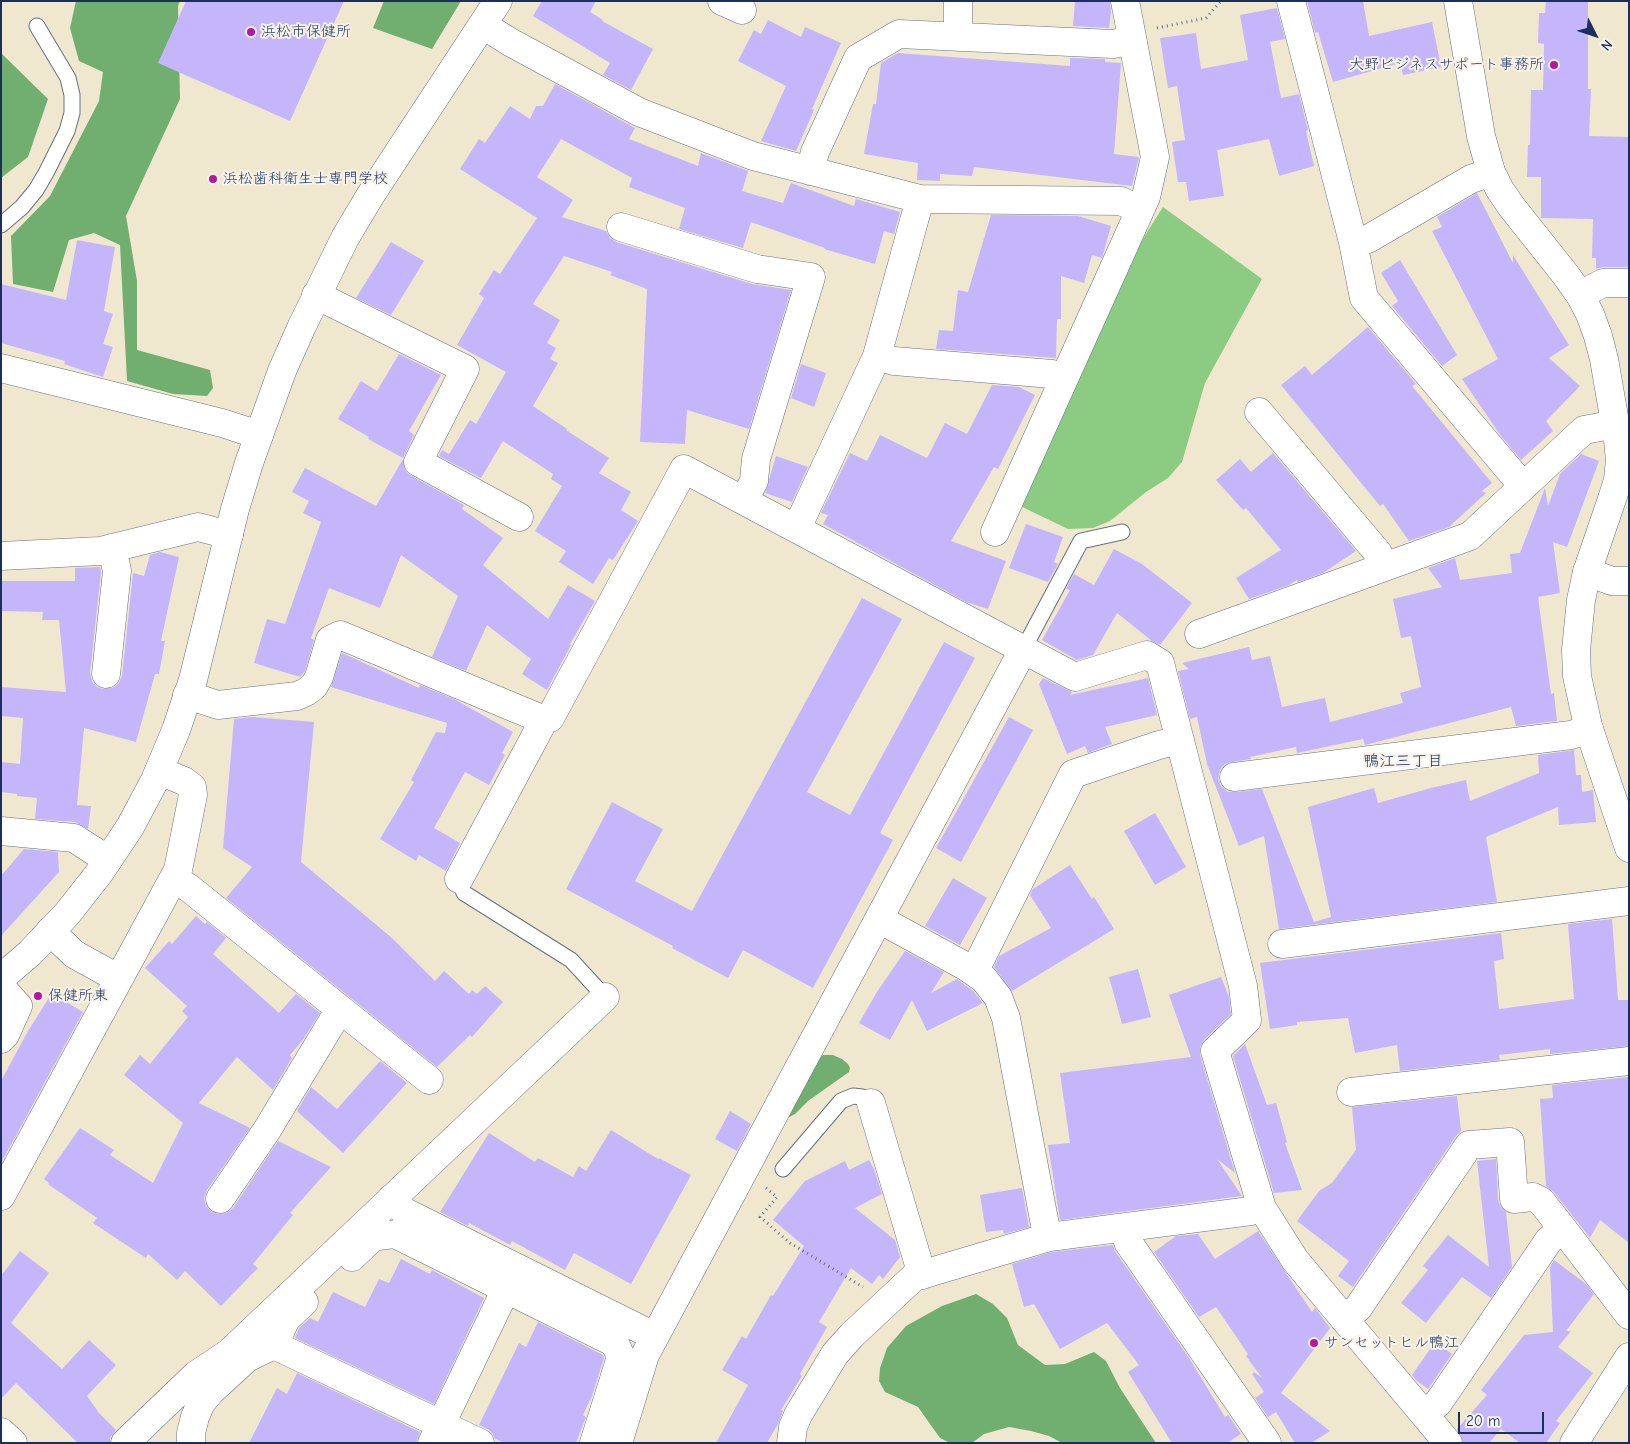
<!DOCTYPE html>
<html>
<head>
<meta charset="utf-8">
<style>
	body { margin:0 }
	#map { position:relative; width:1630px; height:1444px; overflow:hidden; background:#efe8cf; font-family:"Comic Neue",sans-serif }
	canvas { display:block }
	.frame { position:absolute; inset:0; border:2px solid #1b2f5e; pointer-events:none }
	.north { position:absolute; left:1570px; top:10px; width:50px; height:50px; -webkit-text-stroke:4px #f7f3e8; paint-order:stroke; rotate:131deg; font-size:14px; font-weight:700; line-height:20px; text-align:center; color:#1b2f5e }
	.north::after { content:''; display:block; margin:auto; width:18px; height:22px; background:#1b2f5e; clip-path:polygon(50% 0,100% 100%,50% 72%,0 100%) }
	.scale { position:absolute; left:1458px; top:1412px; width:86px; height:22px; box-sizing:border-box; border:2px solid #1b2f5e; border-top:0; padding-left:6px; font-size:15px; line-height:18px; white-space:nowrap; color:#1b2f5e; -webkit-text-stroke:4px #f7f3e8; paint-order:stroke }
</style>
</head>
<body>
<div id="map">
<canvas width="1630" height="1444"></canvas>
<div class="frame"></div>
<div class="north">N</div>
<div class="scale">20 m</div>
</div>
<script>
const g = document.querySelector('canvas').getContext('2d');
g.lineJoin = 'round';
function fill(path, color) { g.fillStyle = color; g.fill(path, 'evenodd'); }
const poly = rows => new Path2D(rows.map(r => 'M' + r).join(''));
function strokePath(path, color, width, dash) { g.strokeStyle = color; g.lineWidth = width; g.lineCap = dash ? 'butt' : 'round'; g.setLineDash(dash || []); g.stroke(path); }
function label(font, color, halo, rows, align = 'center') {
  g.font = font + ' "Comic Neue","Klee One",sans-serif'; g.lineWidth = 4; g.setLineDash([]); g.textBaseline = 'middle'; g.strokeStyle = halo; g.fillStyle = color; for (const [text, x, y, turn = 0] of rows) {
    g.save(); g.translate(x, y); g.rotate((+turn || 0) * Math.PI / 180); g.textAlign = isNaN(turn) ? turn : align; if (halo) g.strokeText(text, 0, 0); g.fillText(text, 0, 0); g.restore();
  }
}
const green = poly([
	[1163,207,1262,279,1205,383,1182,462,1168,478,1146,492,1110,521,1093,528,1068,529,1018,505,1135,251]
]);
const forest = poly([
	[76,1,180,1,178,6,180,99,126,216,137,281,137,350,210,370,213,388,207,396,173,394,127,381,120,245,94,233,69,240,53,292,13,284,11,236,50,196,99,101,103,72,79,61,70,28],
	[384,1,461,1,432,49,373,28],
	[1,53,48,99,28,157,1,178],
	[823,1055,833,1055,842,1059,848,1064,850,1068,849,1072,808,1101,795,1114,784,1120,809,1068],
	[976,1294,993,1304,1007,1318,1018,1345,1045,1365,1065,1364,1094,1352,1106,1361,1120,1388,1156,1443,1062,1443,1049,1436,1031,1431,1009,1427,984,1434,972,1443,950,1443,940,1438,918,1407,885,1392,879,1381,880,1368,887,1348,906,1326,942,1306]
]);
const building = poly([
	[186,1,344,1,290,121,158,63],
	[542,1,596,1,590,12,603,20,602,21,653,49,631,90,603,75,610,63,533,16],
	[1075,1,1110,1,1111,11,1109,28,1073,26],
	[1307,1,1363,1,1369,36,1432,22,1441,67,1403,75,1400,63,1333,82,1318,32,1315,33],
	[1546,1,1588,1,1588,89,1591,89,1589,136,1629,137,1629,267,1603,267,1596,269,1596,258,1592,258,1593,219,1541,218,1541,177,1527,177,1528,145,1530,145,1531,90,1543,90,1544,44,1538,43,1539,13,1545,13],
	[1277,8,1285,39,1270,42,1281,98,1299,94,1308,130,1306,131,1314,166,1279,176,1269,139,1217,150,1224,196,1189,201,1186,182,1178,182,1172,142,1185,140,1177,86,1168,88,1160,38,1196,33,1201,69,1248,60,1240,15],
	[768,20,801,37,805,27,841,43,812,109,814,110,796,151,761,141,786,86,738,61,754,30,761,34],
	[898,53,1070,66,1070,58,1105,59,1105,62,1121,63,1114,154,1139,157,1132,186,974,167,972,176,940,174,940,181,917,180,918,163,864,154,873,104,876,104,881,63],
	[555,84,635,128,629,139,698,166,701,153,748,171,742,191,783,203,791,183,854,206,856,199,900,212,894,234,884,231,875,264,824,249,825,248,751,222,743,248,679,229,685,208,629,187,632,178,561,139,537,177,573,200,562,217,606,231,610,238,616,242,752,284,791,290,749,429,687,410,685,444,640,442,647,289,610,275,612,272,564,256,533,304,560,320,547,343,556,348,550,359,558,363,533,406,567,429,566,430,609,458,599,473,631,492,621,510,638,521,613,560,609,558,593,584,559,562,566,551,535,531,562,486,551,479,553,474,503,441,481,478,439,456,442,450,449,454,470,420,476,424,506,372,457,345,484,298,479,294,494,270,500,274,537,218,460,169,479,139,485,143,510,106,530,119,536,106,543,106],
	[1477,193,1513,263,1513,255,1569,345,1549,358,1580,386,1546,421,1553,431,1521,460,1501,436,1462,379,1498,359,1432,231,1442,227,1437,217],
	[991,215,1078,216,1111,226,1102,258,1092,255,1084,283,1061,276,1061,319,1057,319,1056,358,936,349,939,330,953,331,958,290,968,292],
	[77,240,115,247,104,311,113,314,103,344,113,347,103,377,64,364,65,361,1,343,1,284,66,300],
	[391,242,424,261,391,315,356,298],
	[1400,260,1457,355,1442,366,1392,306,1398,301,1381,273],
	[1368,327,1416,384,1412,386,1492,483,1482,491,1486,493,1449,527,1409,541,1383,504,1380,506,1281,385,1305,366,1312,375],
	[399,354,441,375,409,431,414,435,403,458,368,439,369,437,338,419,361,381,377,391],
	[801,364,826,373,814,407,791,398],
	[992,385,1019,387,1035,395,998,469,994,467,951,541,1006,561,988,609,966,602,823,524,828,515,821,513,850,453,867,461,880,435,927,458,945,423,967,434],
	[1273,453,1356,551,1323,573,1298,582,1297,580,1289,585,1249,599,1236,578,1281,550,1246,508,1243,510,1216,480,1240,459,1251,472],
	[1581,454,1599,461,1567,547,1553,542,1560,593,1538,597,1551,694,1554,693,1557,721,1516,726,1511,707,1369,744,1365,745,1363,739,1297,753,1296,747,1250,757,1251,759,1232,762,1225,764,1220,770,1218,778,1221,786,1228,792,1236,792,1262,789,1314,922,1331,917,1308,807,1374,788,1378,803,1431,788,1466,780,1470,801,1539,773,1538,755,1574,750,1576,775,1581,775,1582,792,1593,790,1596,822,1559,825,1558,807,1486,837,1497,902,1279,929,1264,836,1239,846,1207,764,1197,717,1190,719,1178,671,1189,669,1182,663,1249,647,1252,660,1270,656,1282,707,1325,698,1330,722,1403,703,1400,693,1421,687,1411,636,1401,638,1393,599,1442,587,1428,568,1455,558,1460,580,1512,573,1510,554,1520,553,1545,488,1548,506,1560,474],
	[776,456,808,467,792,502,765,493],
	[403,459,405,470,410,475,464,505,462,509,503,538,483,565,548,619,568,585,595,601,570,644,571,645,547,690,522,674,531,659,487,625,466,671,432,657,458,596,401,555,380,608,329,588,311,638,314,640,305,671,300,677,254,663,267,619,285,624,321,522,303,513,309,501,292,492,305,468,376,506],
	[1026,524,1063,537,1054,562,1058,564,1048,582,1009,568],
	[1114,549,1142,564,1192,603,1160,645,1152,641,1117,613,1093,655,1077,660,1042,640,1070,590,1066,589,1074,574,1094,585],
	[160,552,179,557,161,641,165,641,159,674,155,674,136,742,84,728,77,805,91,806,88,829,75,822,35,819,37,798,17,796,17,794,1,792,1,762,20,764,23,718,1,716,1,687,66,692,59,620,42,620,43,612,1,611,1,581,75,581,75,568,100,567,101,572,90,673,92,681,97,687,104,689,112,688,118,684,122,676,133,573,144,576,150,555],
	[862,598,902,619,807,792,850,815,944,642,975,658,880,833,893,840,813,988,743,950,728,978,672,948,673,946,566,889,612,802,663,829,635,881,692,911],
	[342,653,419,688,420,685,454,699,513,732,502,753,505,755,489,785,465,772,434,828,460,843,446,871,419,855,416,861,380,839,414,782,411,780,436,732,445,733,447,723,331,687],
	[1043,678,1072,692,1070,695,1148,678,1157,715,1105,727,1112,744,1088,753,1085,746,1067,754,1039,684],
	[252,717,314,722,301,862,392,938,435,981,444,971,469,994,472,990,477,994,485,986,503,1002,472,1037,470,1035,437,1067,226,898,252,867,223,848,234,719],
	[1009,717,1033,730,961,862,936,848],
	[1155,813,1186,867,1155,885,1124,831],
	[24,849,58,852,59,872,1,936,1,876],
	[1070,865,1092,899,1094,897,1114,929,1012,991,994,967,999,956,1051,928,1030,895,1033,889],
	[953,878,987,898,960,945,925,926],
	[196,916,205,924,207,922,226,938,213,954,279,1013,296,994,320,1013,302,1041,290,1055,292,1058,273,1090,237,1057,199,1103,250,1128,207,1190,204,1198,206,1206,212,1212,218,1214,226,1213,233,1208,278,1141,331,1167,290,1213,293,1215,253,1264,258,1268,221,1306,185,1271,177,1280,148,1254,146,1258,93,1223,97,1218,48,1184,49,1183,44,1179,80,1128,114,1150,110,1155,153,1183,183,1123,124,1075,140,1055,150,1064,188,1017,182,1011,187,1006,145,968,169,941,172,944],
	[1612,919,1618,1000,1629,1000,1629,1046,1550,1054,1550,1049,1499,1055,1500,1060,1400,1071,1397,1045,1355,1053,1348,1018,1297,1022,1297,1025,1270,1029,1260,963,1501,933,1504,959,1494,961,1499,1009,1574,999,1568,924],
	[905,951,944,972,931,993,957,979,973,991,983,1003,927,1031,912,1000,890,1040,859,1023,877,992],
	[1138,969,1151,1017,1122,1024,1109,977],
	[1221,977,1229,997,1231,1014,1204,1040,1200,1047,1200,1055,1235,1173,1217,1159,1242,1196,1060,1220,1048,1145,1070,1143,1060,1073,1191,1057,1169,995],
	[52,993,83,1012,1,1163,1,1081,28,1031],
	[1245,1044,1267,1105,1276,1103,1287,1142,1285,1143,1302,1190,1274,1193,1233,1056],
	[380,1061,407,1083,343,1153,297,1111,311,1087,337,1109],
	[1629,1077,1629,1243,1600,1220,1590,1238,1553,1191,1546,1186,1540,1099,1553,1098,1552,1085],
	[1457,1096,1461,1131,1456,1136,1353,1287,1338,1276,1349,1261,1297,1221,1319,1191,1332,1183,1356,1150,1352,1107],
	[730,1111,751,1124,737,1151,715,1139],
	[611,1130,658,1159,659,1158,691,1175,631,1284,574,1253,565,1270,512,1241,510,1245,469,1223,468,1226,440,1212,489,1133,535,1162,538,1158,573,1177,579,1166,586,1171],
	[1496,1159,1498,1200,1501,1207,1506,1212,1512,1267,1491,1298,1462,1277,1426,1323,1401,1303,1428,1270,1423,1266,1448,1235,1489,1267,1477,1161],
	[869,1160,874,1169,882,1194,855,1208,895,1240,900,1257,883,1279,879,1275,872,1284,851,1268,819,1322,827,1327,800,1374,802,1376,781,1410,783,1411,778,1424,767,1443,716,1443,748,1385,722,1370,742,1336,746,1339,771,1295,773,1296,804,1246,773,1220,805,1181,845,1161,849,1170],
	[1022,1188,1029,1227,1004,1234,1003,1230,986,1232,980,1195],
	[1258,1231,1312,1312,1315,1308,1330,1328,1281,1393,1330,1431,1311,1443,1295,1443,1276,1412,1268,1417,1255,1398,1264,1392,1252,1374,1254,1372,1262,1378,1246,1356,1248,1354,1216,1307,1199,1317,1154,1252,1176,1236,1198,1234,1215,1259],
	[1113,1245,1115,1251,1189,1358,1225,1417,1228,1415,1241,1434,1227,1443,1172,1443,1128,1372,1139,1365,1107,1323,1060,1349,1034,1304,1024,1307,1012,1264,1052,1252],
	[20,1251,49,1273,11,1323,62,1369,89,1340,116,1365,87,1396,99,1413,116,1430,110,1438,110,1443,78,1443,16,1383,1,1399,1,1276],
	[401,1259,430,1274,432,1270,484,1298,434,1404,295,1338,299,1328,310,1318,318,1322,333,1292,365,1307,379,1279,389,1283],
	[1554,1260,1586,1284,1594,1294,1566,1331,1571,1331,1558,1347,1593,1373,1556,1421,1560,1423,1546,1443,1520,1443,1501,1429,1489,1443,1463,1443,1460,1433,1457,1429,1487,1395,1481,1390,1524,1335,1553,1332,1550,1267],
	[538,1322,603,1355,604,1358,592,1396,583,1415,586,1417,576,1443,504,1443,494,1438,493,1434,487,1429,479,1425,519,1343,526,1347],
	[1435,1342,1452,1354,1428,1389,1417,1381,1412,1375],
	[297,1373,420,1432,416,1443,249,1443,277,1388,287,1394]
]);
const path = poly([
	[1157,28,1206,18,1221,1],
	[766,1188,777,1197,760,1217,790,1243,863,1287]
]);
const lane = poly([
	[1,225,22,207,36,190,46,173,67,131,72,113,72,95,68,78,37,26],
	[1023,650,1081,541,1122,532],
	[459,879,464,893,571,960,605,997],
	[783,1169,841,1101,853,1096,862,1097,871,1103]
]);
const street = poly([
	[722,1,742,10],
	[1291,1,1353,242,1364,298,1523,486],
	[483,25,510,42,639,112,753,156,920,199,1121,201,1140,210],
	[958,37,958,1],
	[810,171,815,152,858,58,899,34,1113,44,1132,40],
	[621,227,757,269,811,277,756,459,754,481,744,500],
	[1353,242,1368,239,1471,179,1491,172],
	[316,295,465,369,418,462,519,517],
	[1580,295,1603,283,1629,283],
	[877,356,894,361,1052,374,1063,380],
	[1,368,222,423,259,435],
	[1259,412,1378,553,1383,567],
	[797,528,877,356,920,199],
	[995,532,1146,197,1155,157,1125,1],
	[1,556,100,551,198,527,229,535],
	[1587,572,1612,581,1629,581],
	[1199,634,1470,536,1584,430,1616,424],
	[106,674,117,571,112,548],
	[187,695,218,705,297,696,306,692,314,686,319,677,330,640,340,635,544,720],
	[1234,777,1571,735,1589,729],
	[1,831,74,838,108,860],
	[174,879,189,888,340,1009,267,1130,220,1199],
	[459,879,544,720,550,718,684,469,1075,677,1147,655,1155,660,1160,663,1243,986,1247,1020,1215,1051,1262,1208,1295,1260,1448,1443],
	[879,919,965,966,984,979,998,997,1006,1018,1045,1225,1049,1237],
	[50,931,74,954,119,979],
	[1282,944,1629,901],
	[973,971,979,962,1073,774,1159,745,1180,740],
	[1,987,18,1006,5,1035,1,1039],
	[340,1009,429,1080],
	[1351,1092,1629,1061],
	[871,1103,922,1275],
	[1,1196,178,870,193,795,192,787,184,781,159,771],
	[392,1198,405,1212,654,1336],
	[1126,1227,1128,1242,1267,1443],
	[352,1257,373,1237,395,1234,615,1343,621,1357,594,1443],
	[1344,1319,1358,1308,1469,1145,1510,1142,1514,1199,1533,1197,1541,1201,1563,1229],
	[274,1345,286,1319,304,1302],
	[1424,1414,1438,1403,1549,1240,1563,1229,1629,1315],
	[1,1432,13,1443],
	[125,1443,196,1375,229,1353,605,997],
	[191,1443,191,1433,195,1417,201,1403,211,1391,247,1358,274,1345,480,1443],
	[432,1443,506,1289],
	[618,1443,645,1355,1023,650],
	[791,1443,793,1427,798,1415,835,1354,852,1335,914,1277,1049,1237,1251,1211,1262,1208]
]);
const secondary = poly([
	[1458,1,1481,136,1491,172,1500,190,1511,206,1565,274,1580,295,1590,314,1598,336,1604,359,1618,440,1620,460,1618,480,1612,499,1587,572,1581,600,1576,650,1577,676,1588,726,1629,848],
	[1,978,30,953,67,914,100,872,130,827,155,780,176,730,193,680,235,509,249,463,282,371,302,326,345,238,370,196,498,1],
	[1574,1443,1629,1357]
]);
const markers = [
	[251,32,5,"#b5179e"],
	[1554,65,5,"#b5179e"],
	[213,179,5,"#b5179e"],
	[38,996,5,"#b5179e"],
	[1314,1343,5,"#b5179e"]
];
const poiNames = [
	["浜松市保健所",261,32],
	["大野ビジネスサポート事務所",1544,65,"right"],
	["浜松歯科衛生士専門学校",223,179],
	["保健所東",48,996],
	["サンセットヒル鴨江",1324,1343]
];
const neighbourhoodNames = [
	["鴨江三丁目",1403,761]
];
fill(green, '#8bcb82');
fill(forest, '#70af70');
fill(building, '#c5b5fb');
strokePath(lane, '#657086', 17);
strokePath(street, '#657086', 29);
strokePath(secondary, '#657086', 29);
strokePath(path, '#657086', 3, [1, 4]);
strokePath(lane, '#fff', 15);
strokePath(street, '#fff', 28);
strokePath(secondary, '#fff', 28);
for (const [x, y, r, color] of markers) { const dot = new Path2D(); dot.arc(x, y, r, 0, 2 * Math.PI); g.fillStyle = color; g.fill(dot); strokePath(dot, '#f7f3e8', 2); }
label('15px', '#1b2f5e', '#f7f3e8', poiNames, 'left');
label('16px', '#1b2f5e', '#f7f3e8', neighbourhoodNames);
</script>
</body>
</html>
